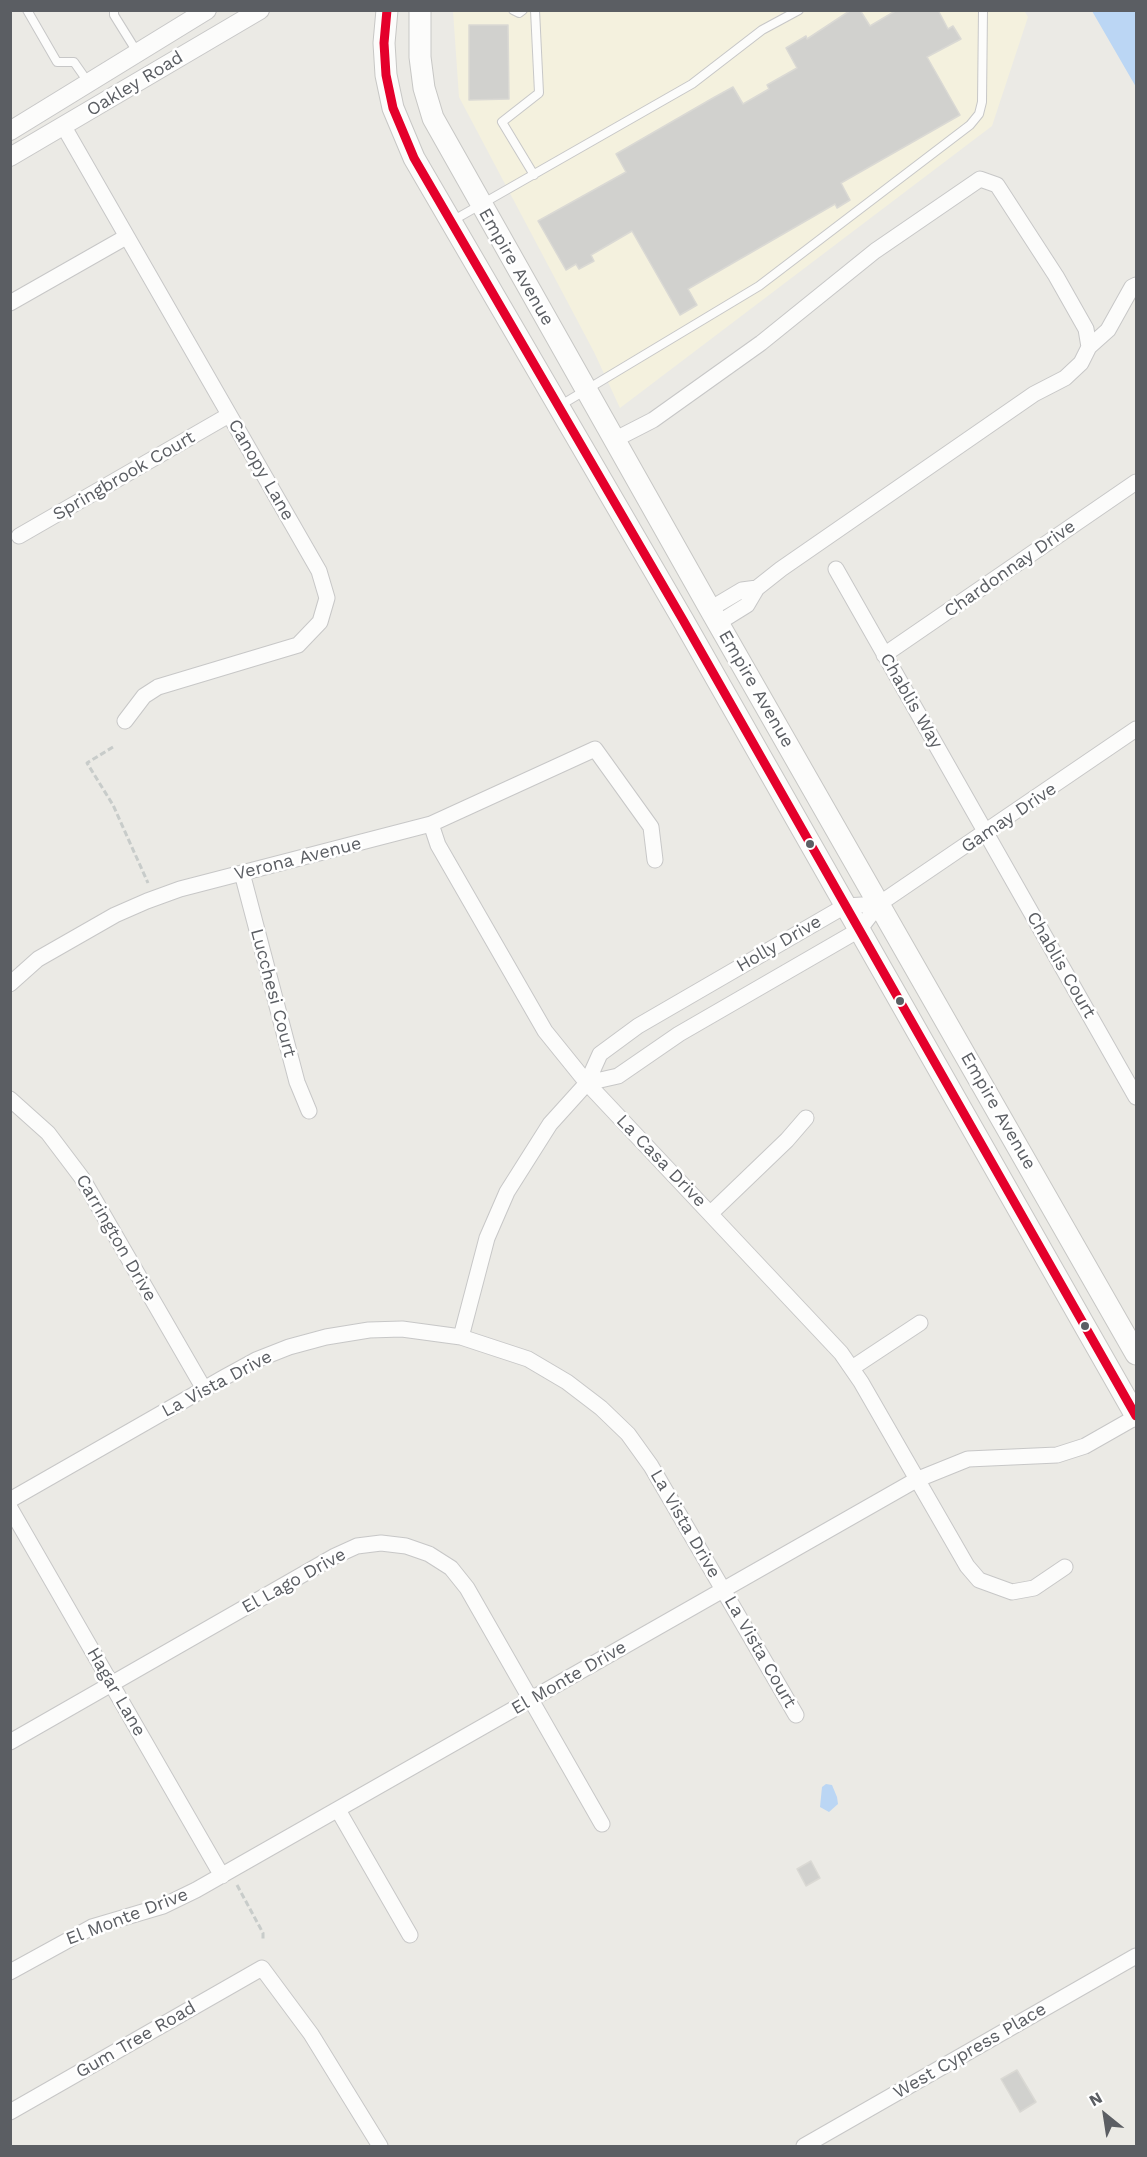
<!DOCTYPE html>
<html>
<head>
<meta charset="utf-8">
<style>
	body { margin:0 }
	#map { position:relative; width:1147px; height:2157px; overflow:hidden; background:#ebeae5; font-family:"Work Sans",sans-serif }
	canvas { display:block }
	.frame { position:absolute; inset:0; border:12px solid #5b5e63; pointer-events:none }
	.north { position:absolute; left:1075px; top:2085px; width:60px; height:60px; -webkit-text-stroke:4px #fff; paint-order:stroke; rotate:330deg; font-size:16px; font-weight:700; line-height:24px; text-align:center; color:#5b5e63 }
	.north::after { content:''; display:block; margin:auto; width:21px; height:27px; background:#5b5e63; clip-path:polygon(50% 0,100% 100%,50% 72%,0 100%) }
</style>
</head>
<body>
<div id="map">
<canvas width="1147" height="2157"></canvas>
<div class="frame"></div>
<div class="north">N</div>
</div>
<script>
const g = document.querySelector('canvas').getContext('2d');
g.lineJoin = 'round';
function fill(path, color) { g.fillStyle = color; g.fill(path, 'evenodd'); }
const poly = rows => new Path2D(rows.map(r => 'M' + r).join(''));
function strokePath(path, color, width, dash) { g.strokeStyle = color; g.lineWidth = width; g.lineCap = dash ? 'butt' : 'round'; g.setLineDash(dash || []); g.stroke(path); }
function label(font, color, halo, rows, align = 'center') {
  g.font = font + ' "Work Sans",sans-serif'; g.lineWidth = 5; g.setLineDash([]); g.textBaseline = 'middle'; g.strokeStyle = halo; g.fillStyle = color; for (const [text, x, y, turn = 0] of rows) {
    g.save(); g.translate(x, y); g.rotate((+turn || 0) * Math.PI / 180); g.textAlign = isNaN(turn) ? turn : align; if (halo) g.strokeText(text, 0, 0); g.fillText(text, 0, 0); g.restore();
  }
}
const commercial = poly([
	[1024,10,1028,17,992,126,620,408,594,352,459,97,453,11]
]);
const water = poly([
	[1092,11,1136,11,1136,87],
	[826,1784,832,1785,837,1797,838,1804,829,1812,820,1807,822,1787]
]);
const building = poly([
	[851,10,860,10,870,26,897,10,938,10,948,29,953,26,961,39,927,57,960,115,841,183,850,200,837,208,835,204,688,289,697,305,680,315,632,231,591,255,594,261,579,269,576,264,566,270,538,221,626,172,616,154,713,98,733,87,743,104,769,89,767,85,797,68,786,48,806,36,807,39,851,10],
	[469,25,508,25,509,99,469,100,469,25],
	[811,1861,820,1878,806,1886,797,1869,811,1861],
	[1017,2070,1036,2102,1020,2112,1001,2079,1017,2070]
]);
const path = poly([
	[113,747,87,763,113,805,148,883],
	[237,1885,263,1933,263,1940]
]);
const service = poly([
	[27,10,57,62,74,62,88,82],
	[114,10,114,15,137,52],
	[513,10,519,13,523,10],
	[534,175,502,122,539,93,535,10],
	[452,221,692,84,762,30,799,10],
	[561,405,759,286,970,125,979,114,982,102,983,10]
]);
const minor = poly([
	[64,127,319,571,327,598,320,622,298,645,158,687,144,696,125,721],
	[10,303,126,237],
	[1089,347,1108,330,1132,287,1136,285],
	[614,440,653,420,761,343,875,251,980,179,997,185,1056,276,1086,329,1089,347,1081,363,1065,378,1034,394,781,569,757,588,747,605,718,623],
	[19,536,229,415],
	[836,569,1136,1097],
	[710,609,742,590,757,588],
	[884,655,1136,482],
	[431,824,438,845,545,1031,587,1083,841,1353,861,1382,967,1566,979,1580,1012,1592,1034,1588,1065,1567],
	[242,873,297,1082,309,1111],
	[10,984,38,959,115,915,147,901,180,889,431,824,595,749,651,827,655,860],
	[587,1083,618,1076,679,1034,859,930,879,904,1136,729],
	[10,1099,48,1133,82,1178,204,1389],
	[711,1213,787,1140,806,1118],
	[461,1337,487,1238,507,1192,550,1124,587,1083,600,1054,638,1026,845,906,879,904],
	[852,1368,920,1323],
	[10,1500,225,1377,256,1360,289,1347,326,1337,369,1330,402,1329,461,1337,528,1359,567,1382,601,1408,628,1434,651,1466,796,1715],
	[10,1508,222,1876],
	[10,1742,335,1556,357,1546,381,1543,406,1546,429,1554,451,1568,467,1588,602,1824],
	[338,1810,410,1935],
	[10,1972,92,1927,163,1906,196,1890,916,1480,968,1459,1057,1455,1085,1446,1136,1417],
	[10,2112,262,1968,311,2034,380,2146],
	[804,2146,1136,1956]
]);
const tertiary = poly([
	[10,131,207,10],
	[10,157,260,10]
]);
const secondary = poly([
	[387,10,384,43,386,75,393,108,414,158,683,620,1136,1416],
	[420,10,420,57,424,88,433,118,710,609,1136,1354]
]);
const bus1 = poly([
	[387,10,384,43,386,75,393,108,414,158,683,620,1136,1416]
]);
const markers = [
	[810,844,5,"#5b5e63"],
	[900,1001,5,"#5b5e63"],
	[1085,1326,5,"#5b5e63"]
];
const streetNames = [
	["Oakley Road",135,84,-31],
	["Empire Avenue",516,267,60],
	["Canopy Lane",261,470,60],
	["Springbrook Court",124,476,-30],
	["Chardonnay Drive",1010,569,-35],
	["Empire Avenue",756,689,60],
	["Chablis Way",911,701,60],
	["Gamay Drive",1009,818,-34],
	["Verona Avenue",298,859,-14],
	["Holly Drive",779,944,-30],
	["Chablis Court",1061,965,60],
	["Lucchesi Court",273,993,75],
	["Empire Avenue",998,1111,60],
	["La Casa Drive",661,1161,46],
	["Carrington Drive",116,1238,60],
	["La Vista Drive",217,1384,-28],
	["La Vista Drive",685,1524,60],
	["El Lago Drive",294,1581,-29],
	["La Vista Court",760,1652,60],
	["El Monte Drive",569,1678,-30],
	["Hagar Lane",116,1692,60],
	["El Monte Drive",127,1917,-21],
	["Gum Tree Road",136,2040,-30],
	["West Cypress Place",970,2051,-30]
];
fill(commercial, '#f4f1de');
fill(water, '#bbd6f4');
fill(building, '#d1d1ce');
strokePath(building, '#dad9d4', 1.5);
strokePath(service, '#c7c7c7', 10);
strokePath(minor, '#c7c7c7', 17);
strokePath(tertiary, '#c7c7c7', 20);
strokePath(secondary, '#c7c7c5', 23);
strokePath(path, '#c8ccca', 3, [6, 3]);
strokePath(service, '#fcfcfb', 8);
strokePath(minor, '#fcfcfb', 15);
strokePath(tertiary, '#fcfcfb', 18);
strokePath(secondary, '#fcfcfb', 21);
strokePath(bus1, '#e4002b', 9);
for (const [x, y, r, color] of markers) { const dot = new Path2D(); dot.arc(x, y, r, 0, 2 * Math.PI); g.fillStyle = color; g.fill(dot); strokePath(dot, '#fff', 2); }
label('18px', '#5b5e63', '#fff', streetNames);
</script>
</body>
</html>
